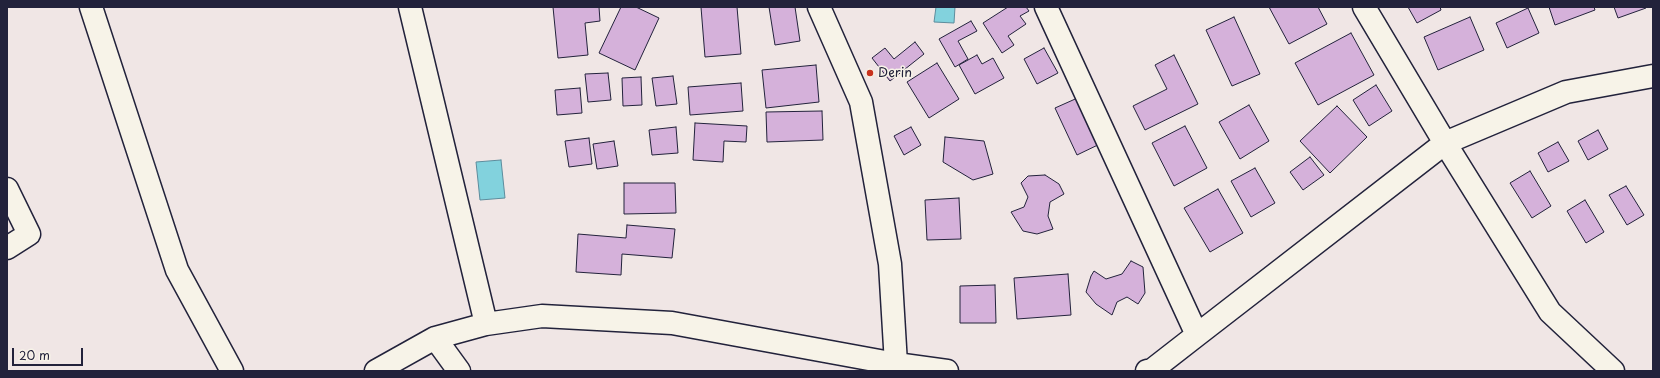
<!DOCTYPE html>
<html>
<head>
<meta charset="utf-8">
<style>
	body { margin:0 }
	#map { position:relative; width:1660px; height:378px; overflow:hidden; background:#f0e6e5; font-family:"Playpen Sans",sans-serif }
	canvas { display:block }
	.frame { position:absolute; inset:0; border:8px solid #22223b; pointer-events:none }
	.scale { position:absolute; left:12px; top:348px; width:71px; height:18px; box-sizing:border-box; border:2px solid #22223b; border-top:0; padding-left:5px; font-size:12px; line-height:14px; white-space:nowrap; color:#22223b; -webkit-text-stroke:3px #f7f3e8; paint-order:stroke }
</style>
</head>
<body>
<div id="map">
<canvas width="1660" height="378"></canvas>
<div class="frame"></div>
<div class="scale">20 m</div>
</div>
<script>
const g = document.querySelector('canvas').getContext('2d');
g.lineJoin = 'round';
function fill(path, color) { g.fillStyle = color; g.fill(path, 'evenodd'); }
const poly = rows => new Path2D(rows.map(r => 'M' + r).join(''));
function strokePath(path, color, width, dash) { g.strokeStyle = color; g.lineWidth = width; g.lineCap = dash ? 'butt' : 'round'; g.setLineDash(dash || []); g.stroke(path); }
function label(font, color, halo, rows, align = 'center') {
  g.font = font + ' "Playpen Sans",sans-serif'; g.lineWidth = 3; g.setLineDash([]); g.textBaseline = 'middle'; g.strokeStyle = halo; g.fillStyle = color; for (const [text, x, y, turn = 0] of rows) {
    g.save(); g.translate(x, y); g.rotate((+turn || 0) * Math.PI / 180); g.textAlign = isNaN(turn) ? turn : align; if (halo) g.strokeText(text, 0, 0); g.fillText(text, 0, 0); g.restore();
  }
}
const water = poly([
	[936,7,955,7,954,23,934,22,936,7],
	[501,160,505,198,480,200,476,162,501,160]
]);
const building = poly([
	[553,7,599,7,600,21,585,23,588,55,558,58,553,7],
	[621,7,636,7,659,18,635,70,599,53,621,7],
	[701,7,737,7,741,54,705,57,701,7],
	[769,7,795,7,800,41,775,45,769,7],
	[1008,7,1026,7,1029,11,1020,16,1026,24,1008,36,1014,45,1002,53,983,23,1008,7],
	[1269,7,1318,7,1327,24,1289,44,1269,7],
	[1408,7,1440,7,1441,10,1417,23,1408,7],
	[1549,7,1594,7,1595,10,1555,25,1549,7],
	[1614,7,1646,7,1646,8,1618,18,1614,7],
	[1528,8,1539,33,1507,48,1496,23,1528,8],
	[1234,17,1260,74,1232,86,1206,30,1234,17],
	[1470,17,1484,50,1438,70,1424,37,1470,17],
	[971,21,977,31,958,41,968,59,955,67,939,39,971,21],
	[1351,33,1374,75,1318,105,1295,63,1351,33],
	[915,42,924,54,890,81,872,58,885,48,894,59,915,42],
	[1044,48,1058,73,1037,84,1024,59,1044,48],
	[977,55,982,64,993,58,1004,78,975,94,959,65,977,55],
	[1174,55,1198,104,1145,130,1133,106,1167,89,1155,65,1174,55],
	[937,63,959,99,929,118,907,82,937,63],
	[816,65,819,102,766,108,762,70,816,65],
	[608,73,611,100,588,102,585,74,608,73],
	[673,76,677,104,656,106,652,78,673,76],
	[641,77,642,105,623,106,622,78,641,77],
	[741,83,743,111,690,115,688,87,741,83],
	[1376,85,1392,111,1369,126,1353,100,1376,85],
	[580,88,582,113,557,115,555,90,580,88],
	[1082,96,1104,142,1077,155,1055,108,1082,96],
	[1249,105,1269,141,1240,159,1219,122,1249,105],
	[1337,106,1367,137,1330,173,1300,141,1337,106],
	[822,111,823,140,767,142,766,112,822,111],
	[695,123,747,126,746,142,724,141,723,162,693,160,695,123],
	[1185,126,1207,168,1174,186,1152,143,1185,126],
	[676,127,678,153,652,155,649,130,676,127],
	[911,127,921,145,904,155,894,136,911,127],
	[1598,130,1608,149,1588,160,1578,141,1598,130],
	[945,137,984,141,993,174,973,180,943,162,945,137],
	[589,138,592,164,569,167,565,141,589,138],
	[614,141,618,166,597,169,593,144,614,141],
	[1558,142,1569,161,1548,172,1538,153,1558,142],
	[1310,157,1324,175,1303,190,1290,172,1310,157],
	[1255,168,1275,203,1251,217,1231,181,1255,168],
	[1530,171,1551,206,1532,218,1510,183,1530,171],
	[1045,175,1059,184,1064,194,1050,202,1048,216,1053,229,1037,234,1023,231,1011,212,1024,207,1028,197,1021,183,1028,176,1045,175],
	[624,183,675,183,676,213,624,214,624,183],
	[1626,186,1644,215,1627,225,1609,195,1626,186],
	[1218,189,1243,233,1210,252,1184,208,1218,189],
	[959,198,961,239,927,240,925,200,959,198],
	[1585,200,1604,232,1586,243,1567,211,1585,200],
	[627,225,675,229,672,258,622,254,621,275,576,272,578,234,626,238,627,225],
	[1131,261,1143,267,1145,293,1138,304,1127,297,1117,302,1112,315,1096,304,1086,292,1091,276,1094,271,1106,279,1122,274,1131,261],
	[1068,274,1071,315,1017,319,1014,278,1068,274],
	[995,285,996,323,960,323,960,286,995,285]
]);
const minor = poly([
	[91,7,177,270,232,371],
	[410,7,486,324],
	[819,7,861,102,890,264,896,364,899,371],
	[1046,7,1197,335],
	[1364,7,1445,143,1550,312,1613,371],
	[7,189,29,234,7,248],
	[435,338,459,371],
	[376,371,435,338,486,324,542,316,672,323,896,364,947,371],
	[1147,371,1152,370,1197,335,1445,143,1566,92,1653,76]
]);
const markers = [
	[870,73,4,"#c8321e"]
];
const poiNames = [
	["Derin",878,73]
];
fill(water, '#82d2dd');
strokePath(water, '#5c8c9c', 1);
fill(building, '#d5b1da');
strokePath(building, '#22223b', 1);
strokePath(minor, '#22223b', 25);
strokePath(minor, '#f7f3e8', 22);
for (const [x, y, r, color] of markers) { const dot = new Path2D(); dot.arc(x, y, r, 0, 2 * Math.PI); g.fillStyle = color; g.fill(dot); strokePath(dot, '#f7f3e8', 1.5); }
label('13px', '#22223b', '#f7f3e8', poiNames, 'left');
</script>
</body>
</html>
